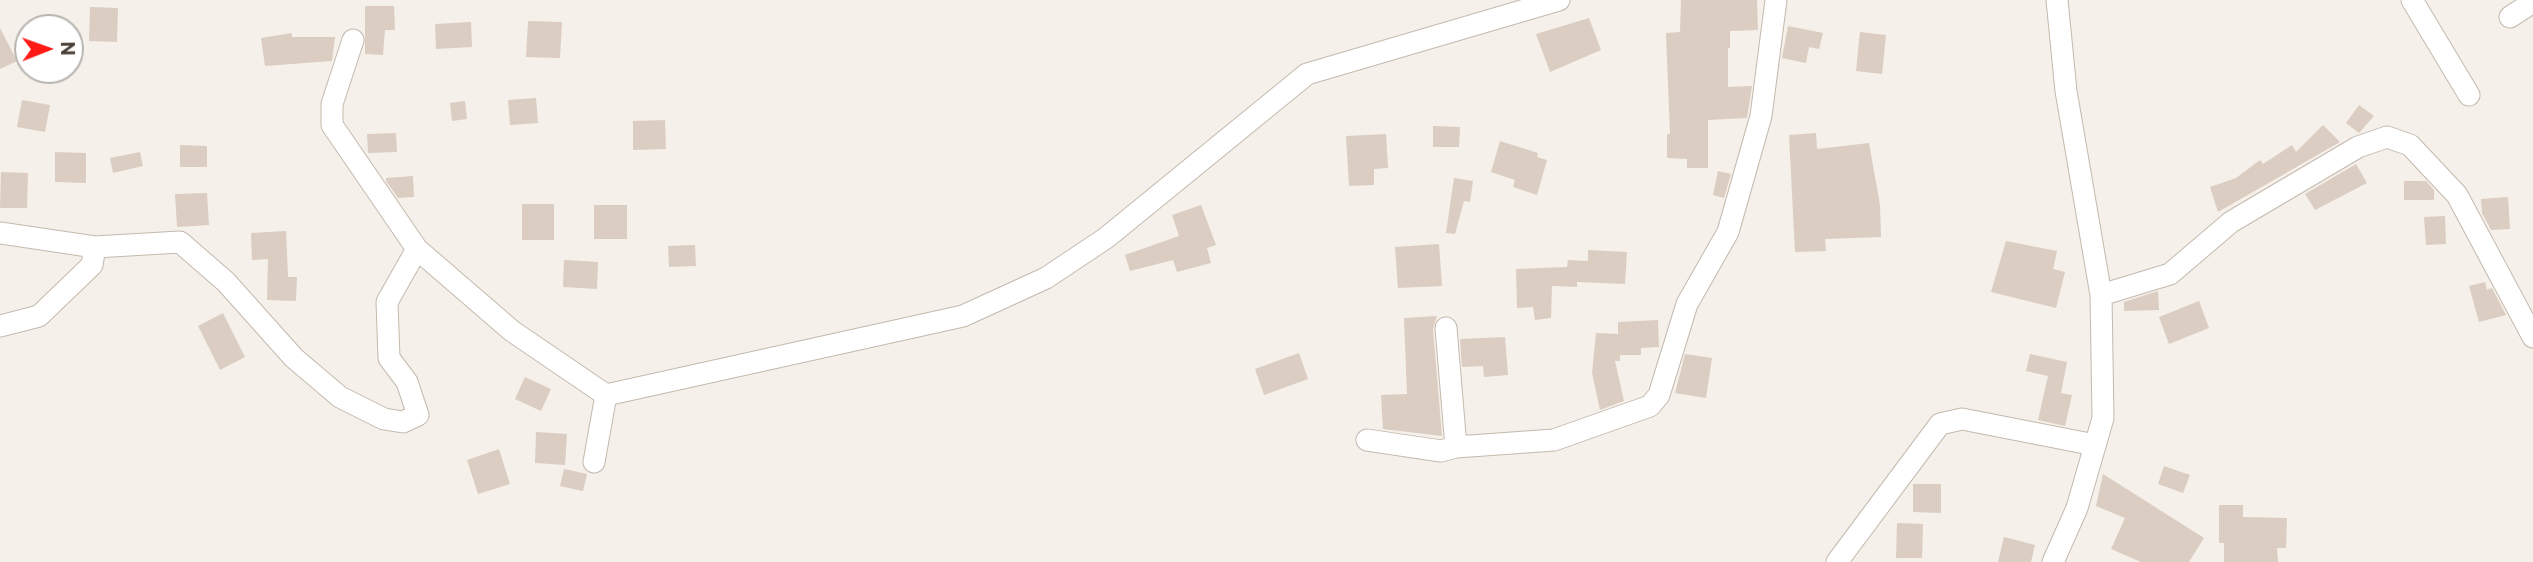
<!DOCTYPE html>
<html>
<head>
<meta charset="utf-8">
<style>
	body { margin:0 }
	#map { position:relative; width:2533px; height:562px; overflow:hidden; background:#f5f0e9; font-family:Commissioner,sans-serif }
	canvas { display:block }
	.north { position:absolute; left:14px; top:14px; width:70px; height:70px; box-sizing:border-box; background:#fff; border:2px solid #b7b3af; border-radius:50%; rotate:89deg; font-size:19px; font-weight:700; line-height:28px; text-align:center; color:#4a4037 }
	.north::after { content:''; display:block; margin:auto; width:24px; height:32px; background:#ff1a16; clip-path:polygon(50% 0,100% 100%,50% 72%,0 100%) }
</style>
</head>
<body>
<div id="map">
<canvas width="2533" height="562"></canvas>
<div class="north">N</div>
</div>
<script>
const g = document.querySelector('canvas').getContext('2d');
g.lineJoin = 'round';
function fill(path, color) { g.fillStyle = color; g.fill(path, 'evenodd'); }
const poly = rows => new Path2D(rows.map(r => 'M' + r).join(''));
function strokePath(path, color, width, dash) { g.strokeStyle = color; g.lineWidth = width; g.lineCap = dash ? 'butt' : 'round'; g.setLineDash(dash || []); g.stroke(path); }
const building = poly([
	[1681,0,1757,0,1758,30,1730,31,1730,48,1728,48,1728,87,1752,86,1747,118,1708,120,1708,168,1687,168,1687,159,1667,158,1667,134,1670,134,1666,33,1680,32],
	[365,6,394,6,395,30,385,30,383,55,365,54],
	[90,7,118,8,117,42,89,41],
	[1589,18,1601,50,1550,72,1536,34],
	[528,21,562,22,560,58,526,57],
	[471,22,472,47,436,49,435,24],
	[1788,26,1823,33,1819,49,1809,47,1806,63,1782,58],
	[0,28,17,61,0,69],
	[1860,32,1886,35,1882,74,1856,71],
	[292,33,292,37,335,37,332,61,265,66,261,38],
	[536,98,538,123,510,125,508,100],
	[22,100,50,105,45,132,17,127],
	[465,101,467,119,452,121,450,103],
	[2359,105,2374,116,2359,133,2346,123],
	[665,120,666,149,633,150,633,121],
	[2323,125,2340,142,2218,212,2210,187,2236,178,2260,160,2263,164,2292,145,2296,152],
	[1433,126,1460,127,1459,147,1433,147],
	[396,133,397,152,368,153,367,134],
	[1816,133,1817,149,1869,143,1880,205,1881,237,1825,239,1826,251,1795,252,1789,135],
	[1386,134,1388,168,1374,169,1374,185,1349,186,1346,136],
	[1500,141,1538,153,1537,157,1547,160,1537,195,1513,187,1515,180,1491,172],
	[180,145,207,146,207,167,180,167],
	[55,152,86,153,86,183,55,182],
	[140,152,143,166,113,173,110,158],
	[2356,164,2367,183,2315,210,2305,194],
	[1718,171,1731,174,1724,198,1713,195],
	[1,172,28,173,27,208,0,208],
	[413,176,414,197,398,198,386,181,386,178],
	[1454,178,1473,181,1470,202,1464,201,1455,234,1446,233],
	[2404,181,2426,181,2434,190,2434,200,2404,200],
	[207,193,209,225,177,227,175,194],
	[2508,197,2510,229,2491,230,2482,213,2481,199],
	[522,204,554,204,554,240,522,240],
	[594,205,627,205,627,239,594,239],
	[1201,205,1216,245,1207,248,1211,263,1177,272,1173,260,1130,271,1125,255,1179,236,1172,215],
	[2445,216,2446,244,2426,245,2424,217],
	[286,231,288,277,297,277,296,301,267,300,268,259,252,260,251,233],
	[2006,241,2057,251,2053,269,2065,272,2056,308,1991,292],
	[1439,244,1442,286,1398,288,1395,247],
	[695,245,696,266,669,267,668,246],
	[1588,250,1627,252,1625,284,1577,282,1577,287,1552,286,1551,318,1535,320,1533,307,1517,308,1516,269,1567,267,1568,260,1588,261],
	[564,260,598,262,597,289,563,287],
	[2485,282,2487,290,2492,288,2506,315,2479,322,2469,286],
	[2158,291,2159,310,2124,311,2124,302],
	[2199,301,2209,328,2169,344,2159,317],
	[223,313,245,357,220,370,198,326],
	[1437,316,1433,329,1442,436,1383,429,1381,395,1407,394,1404,318],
	[1658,320,1659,347,1641,348,1641,355,1620,355,1620,361,1615,361,1624,401,1600,410,1592,373,1596,333,1618,334,1618,322],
	[1505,337,1508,375,1484,377,1483,366,1462,367,1460,339],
	[1299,353,1308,379,1264,395,1255,369],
	[1685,354,1712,358,1706,398,1675,393],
	[2030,354,2067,362,2061,393,2072,395,2065,426,2038,420,2048,376,2026,371],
	[525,377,551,389,541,411,515,399],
	[536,432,567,434,565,465,535,463],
	[499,449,510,484,478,494,467,460],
	[2164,466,2190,475,2183,493,2158,484],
	[564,469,587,474,583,491,560,486],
	[2103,474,2204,538,2189,562,2141,562,2111,549,2125,518,2096,506],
	[1913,484,1941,484,1941,513,1913,512],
	[2219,505,2243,505,2243,517,2287,518,2286,548,2277,548,2278,562,2224,562,2224,543,2219,543],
	[1897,523,1923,524,1922,558,1896,558],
	[2004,537,2035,545,2031,562,1998,562]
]);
const minor = poly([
	[2412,0,2469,95],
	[2510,17,2533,2],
	[353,40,332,104,332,125,417,249,512,331,606,395,963,316,1046,278,1106,238,1307,74,1559,0],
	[0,233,95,247],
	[2101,295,2170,274,2231,222,2358,147,2387,137,2410,145,2457,195,2533,337],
	[0,326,39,316,92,265,95,247,180,242,226,282,294,358,340,397,384,419,403,422,418,415,407,382,389,358,387,302,417,249],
	[1446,328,1456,447],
	[1367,440,1441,451,1456,447,1554,440,1650,406,1659,395,1687,304,1728,232,1761,116,1776,0],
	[594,462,606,395],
	[1837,562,1940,424,1962,419,2095,445],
	[2053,562,2077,508,2103,418,2101,295,2066,91,2057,0]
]);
fill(building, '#dbcdc1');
strokePath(minor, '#c4b9ae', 23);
strokePath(minor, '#fff', 21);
</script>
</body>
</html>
